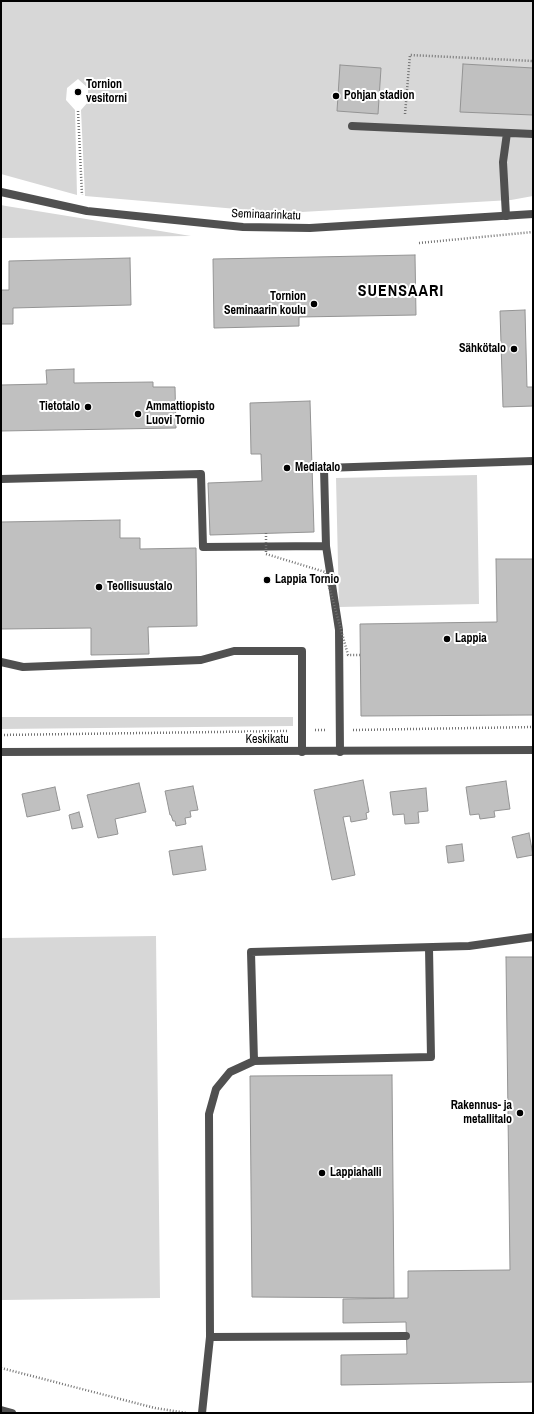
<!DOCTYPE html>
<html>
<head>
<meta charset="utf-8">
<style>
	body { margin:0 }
	#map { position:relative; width:534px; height:1414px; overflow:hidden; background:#fff; font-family:"Archivo Narrow",sans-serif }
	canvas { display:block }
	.frame { position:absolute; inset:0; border:2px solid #000; pointer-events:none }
</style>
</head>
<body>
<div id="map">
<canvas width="534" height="1414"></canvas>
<div class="frame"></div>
</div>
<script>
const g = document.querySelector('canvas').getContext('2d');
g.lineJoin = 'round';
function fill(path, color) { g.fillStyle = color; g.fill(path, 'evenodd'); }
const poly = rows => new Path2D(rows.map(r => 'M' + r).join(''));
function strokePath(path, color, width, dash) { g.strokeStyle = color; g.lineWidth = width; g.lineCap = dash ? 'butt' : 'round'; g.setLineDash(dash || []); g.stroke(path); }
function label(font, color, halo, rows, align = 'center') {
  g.font = font + ' "Archivo Narrow",sans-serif'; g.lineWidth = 4; g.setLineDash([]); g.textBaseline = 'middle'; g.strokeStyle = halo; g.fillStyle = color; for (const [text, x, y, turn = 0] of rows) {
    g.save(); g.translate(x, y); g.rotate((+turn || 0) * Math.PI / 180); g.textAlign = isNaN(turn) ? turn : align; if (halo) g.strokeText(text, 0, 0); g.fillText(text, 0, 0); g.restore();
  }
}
const green = poly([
	[1,1,533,1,533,196,511,200,284,213,85,196,81,110,88,102,88,88,78,79,67,88,66,100,75,110,77,195,1,174],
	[1,205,6,206,191,236,1,238],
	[477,475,479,604,339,607,336,478],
	[1,717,293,717,293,726,1,729],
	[156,936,160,1298,1,1300,1,938]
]);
const building = poly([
	[463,64,533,68,533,115,460,112,463,64],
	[340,65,381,68,378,114,337,111,340,65],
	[415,255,416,315,299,317,299,326,214,328,213,259,415,255],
	[130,258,131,305,13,308,13,324,1,324,1,290,9,290,9,261,130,258],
	[525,310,527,387,533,387,533,406,503,407,500,311,525,310],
	[74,369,74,383,153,382,153,387,175,387,176,428,1,431,1,385,47,384,46,370,74,369],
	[310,401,314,532,210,535,208,483,262,481,261,454,251,454,250,403,310,401],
	[120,520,120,538,140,538,140,549,196,548,197,626,148,627,149,654,91,655,91,628,1,629,1,522,120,520],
	[496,559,533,559,533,715,361,716,360,624,497,622,496,559],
	[363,780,369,812,366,813,367,819,351,822,350,816,343,817,355,875,332,880,314,790,363,780],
	[506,781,510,809,494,811,495,817,480,819,479,814,470,815,466,787,506,781],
	[139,783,146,812,115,819,118,834,98,838,87,795,139,783],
	[193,786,198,810,190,811,191,817,185,818,186,824,176,826,175,821,173,821,171,815,170,815,165,791,193,786],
	[55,787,60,810,27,817,22,794,55,787],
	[426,788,428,811,418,812,419,823,405,824,404,814,393,815,390,792,426,788],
	[79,812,83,827,72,829,69,815,79,812],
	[529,833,533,855,517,858,512,837,529,833],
	[462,844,464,861,448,863,446,846,462,844],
	[202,846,206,870,173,875,169,851,202,846],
	[506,957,533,957,533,1382,341,1385,341,1355,407,1354,406,1322,343,1323,343,1299,408,1298,408,1271,510,1270,506,957],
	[392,1075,394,1298,252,1297,250,1076,392,1075]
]);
const path = poly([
	[78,111,82,195],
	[405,114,410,55,533,61],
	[419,243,533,232],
	[315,730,326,730],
	[353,730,533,727],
	[1,735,288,731],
	[1,1368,155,1408,187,1413]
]);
const service = poly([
	[352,126,533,134],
	[506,216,503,162,507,133],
	[1,479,201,474,203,547,326,546],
	[1,662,23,667,201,660,234,651,302,651,302,752],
	[340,752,339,630,326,546,324,468,533,461],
	[254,1061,251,952,469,946,533,937],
	[210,1337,406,1336],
	[202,1413,210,1337,209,1114,216,1089,230,1072,254,1061,431,1057,429,948]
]);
const minor = poly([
	[1,192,87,211,243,227,310,228,533,214],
	[1,752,533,750]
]);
const tertiary = poly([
	[1,1410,12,1413]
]);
const pathBridge = poly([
	[266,533,266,554,325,572,348,655,360,655]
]);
const markers = [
	[78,92,4,"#000"],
	[336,96,4,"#000"],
	[314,304,4,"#000"],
	[514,349,4,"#000"],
	[88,407,4,"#000"],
	[138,414,4,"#000"],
	[287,468,4,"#000"],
	[267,580,4,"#000"],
	[99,587,4,"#000"],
	[447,639,4,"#000"],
	[520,1113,4,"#000"],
	[322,1173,4,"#000"]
];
const poiNames = [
	["Tornion",86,85],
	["vesitorni",86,99],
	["Pohjan stadion",344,96],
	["Tornion",306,297,"right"],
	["Seminaarin koulu",306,311,"right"],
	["Sähkötalo",506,349,"right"],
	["Tietotalo",80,407,"right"],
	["Ammattiopisto",146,407],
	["Luovi Tornio",146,421],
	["Mediatalo",295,468],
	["Lappia Tornio",275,580],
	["Teollisuustalo",107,587],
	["Lappia",455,639],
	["Rakennus- ja",512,1106,"right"],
	["metallitalo",512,1120,"right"],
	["Lappiahalli",330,1173]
];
const streetNames = [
	["Seminaarinkatu",266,215,2],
	["Keskikatu",267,740]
];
const districtNames = [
	["SUENSAARI",401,292]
];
fill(green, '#d7d7d7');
fill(building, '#c0c0c0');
strokePath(building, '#949494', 1);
strokePath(path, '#727272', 2.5, [1, 2]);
strokePath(service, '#505050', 8);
strokePath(minor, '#505050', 8);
strokePath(tertiary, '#505050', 8);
strokePath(pathBridge, '#727272', 2.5, [1, 2]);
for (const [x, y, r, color] of markers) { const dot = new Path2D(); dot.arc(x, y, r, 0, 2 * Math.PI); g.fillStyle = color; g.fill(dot); strokePath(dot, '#fff', 1.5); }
label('bold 12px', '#000', '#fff', poiNames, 'left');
label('12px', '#000', '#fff', streetNames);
g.letterSpacing = '1px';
label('bold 16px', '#000', '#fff', districtNames);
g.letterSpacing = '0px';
</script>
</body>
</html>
